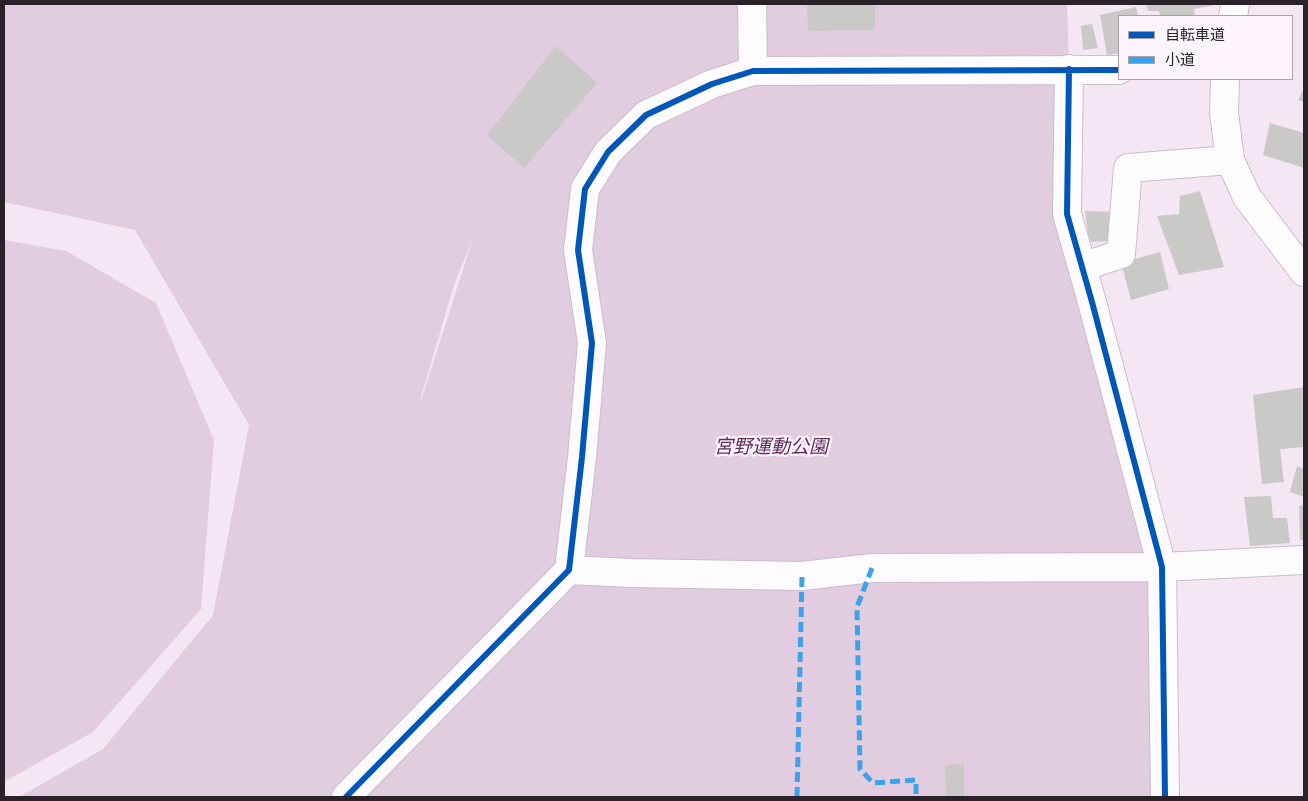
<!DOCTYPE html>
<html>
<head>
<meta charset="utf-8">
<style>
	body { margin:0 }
	#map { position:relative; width:1308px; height:801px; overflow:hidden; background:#f4e7f3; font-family:Spectral,"Noto Sans JP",serif }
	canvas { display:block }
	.frame { position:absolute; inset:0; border:5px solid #2a2129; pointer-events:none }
	.legend { position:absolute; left:1118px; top:15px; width:175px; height:65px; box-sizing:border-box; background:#fdf4fd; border:1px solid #a9a0a8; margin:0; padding:6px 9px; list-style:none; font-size:15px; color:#2a2129 }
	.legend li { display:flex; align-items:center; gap:10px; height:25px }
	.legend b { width:25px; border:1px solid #a9a0a8 }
</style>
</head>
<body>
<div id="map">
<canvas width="1308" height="801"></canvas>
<div class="frame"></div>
<ul class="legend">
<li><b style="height:6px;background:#0057b8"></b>自転車道</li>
<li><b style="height:6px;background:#3ea2eb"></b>小道</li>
</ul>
</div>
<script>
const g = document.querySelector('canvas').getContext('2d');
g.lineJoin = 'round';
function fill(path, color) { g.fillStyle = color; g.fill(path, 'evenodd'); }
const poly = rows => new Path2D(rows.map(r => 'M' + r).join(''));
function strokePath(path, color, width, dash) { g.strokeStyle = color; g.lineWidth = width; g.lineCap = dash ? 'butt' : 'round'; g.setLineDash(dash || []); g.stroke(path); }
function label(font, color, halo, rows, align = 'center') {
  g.font = font + ' Spectral,"Noto Sans JP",serif'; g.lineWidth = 4.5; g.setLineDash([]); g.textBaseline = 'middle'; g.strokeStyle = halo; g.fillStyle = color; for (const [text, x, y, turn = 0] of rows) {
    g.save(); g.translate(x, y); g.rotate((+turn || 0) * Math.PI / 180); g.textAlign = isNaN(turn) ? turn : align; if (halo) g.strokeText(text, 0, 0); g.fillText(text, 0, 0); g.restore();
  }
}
const green = poly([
	[4,4,1067,4,1069,69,1067,213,1162,567,1165,797,19,797,103,749,213,615,249,425,135,230,4,202],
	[473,238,421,401,420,401,453,288],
	[4,240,66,251,156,303,214,440,201,609,93,732,4,782]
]);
const building = poly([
	[807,4,875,4,875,30,808,31],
	[1146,4,1214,4,1214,5,1194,9,1195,16,1160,16,1159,11,1148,11],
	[1136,7,1138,16,1119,16,1119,53,1107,55,1100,15],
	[1092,24,1098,48,1083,50,1081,26],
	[556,46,597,83,524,168,487,135],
	[1304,88,1304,102,1298,100],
	[1270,123,1304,133,1304,168,1263,155],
	[1200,191,1224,267,1179,275,1157,216,1179,214,1180,196],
	[1085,211,1116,212,1115,241,1089,242],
	[1160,252,1169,289,1131,300,1121,263],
	[1304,387,1304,447,1280,449,1284,482,1262,484,1253,395],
	[1297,466,1304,469,1304,497,1290,492],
	[1271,496,1273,518,1287,518,1290,543,1250,546,1244,497],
	[1304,505,1304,540,1300,540,1299,506],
	[964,764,964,797,946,797,945,765]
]);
const street = poly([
	[752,4,753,71],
	[1233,16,1235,4],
	[1069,69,1067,214,1092,302,1162,567,1165,797],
	[1225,79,1224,113,1230,160,1247,197,1304,272],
	[1082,267,1121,254,1128,168,1230,160],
	[569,570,631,573,802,576,872,568,1162,567,1304,560],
	[346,797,569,570,582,457,592,343,578,250,585,189,608,152,646,115,712,84,753,71,1119,70]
]);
const quiet = poly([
	[872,568,857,607,860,769,873,783,916,780,916,797],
	[797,797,802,576]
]);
const cycleway = poly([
	[1069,69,1067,214,1092,302,1162,567,1165,797],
	[346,797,569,570,582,457,592,343,578,250,585,189,608,152,646,115,712,84,753,71,1119,70]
]);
const parkNames = [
	["宮野運動公園",771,449]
];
fill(green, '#e1cce0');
fill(building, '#cbc8c8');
strokePath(street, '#c8bec8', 30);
strokePath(street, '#fdfbfd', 28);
strokePath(quiet, '#3ea2eb', 5, [10, 5]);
strokePath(cycleway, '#0057b8', 6);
label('italic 19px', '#602d5f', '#fdf4fd', parkNames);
</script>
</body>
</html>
